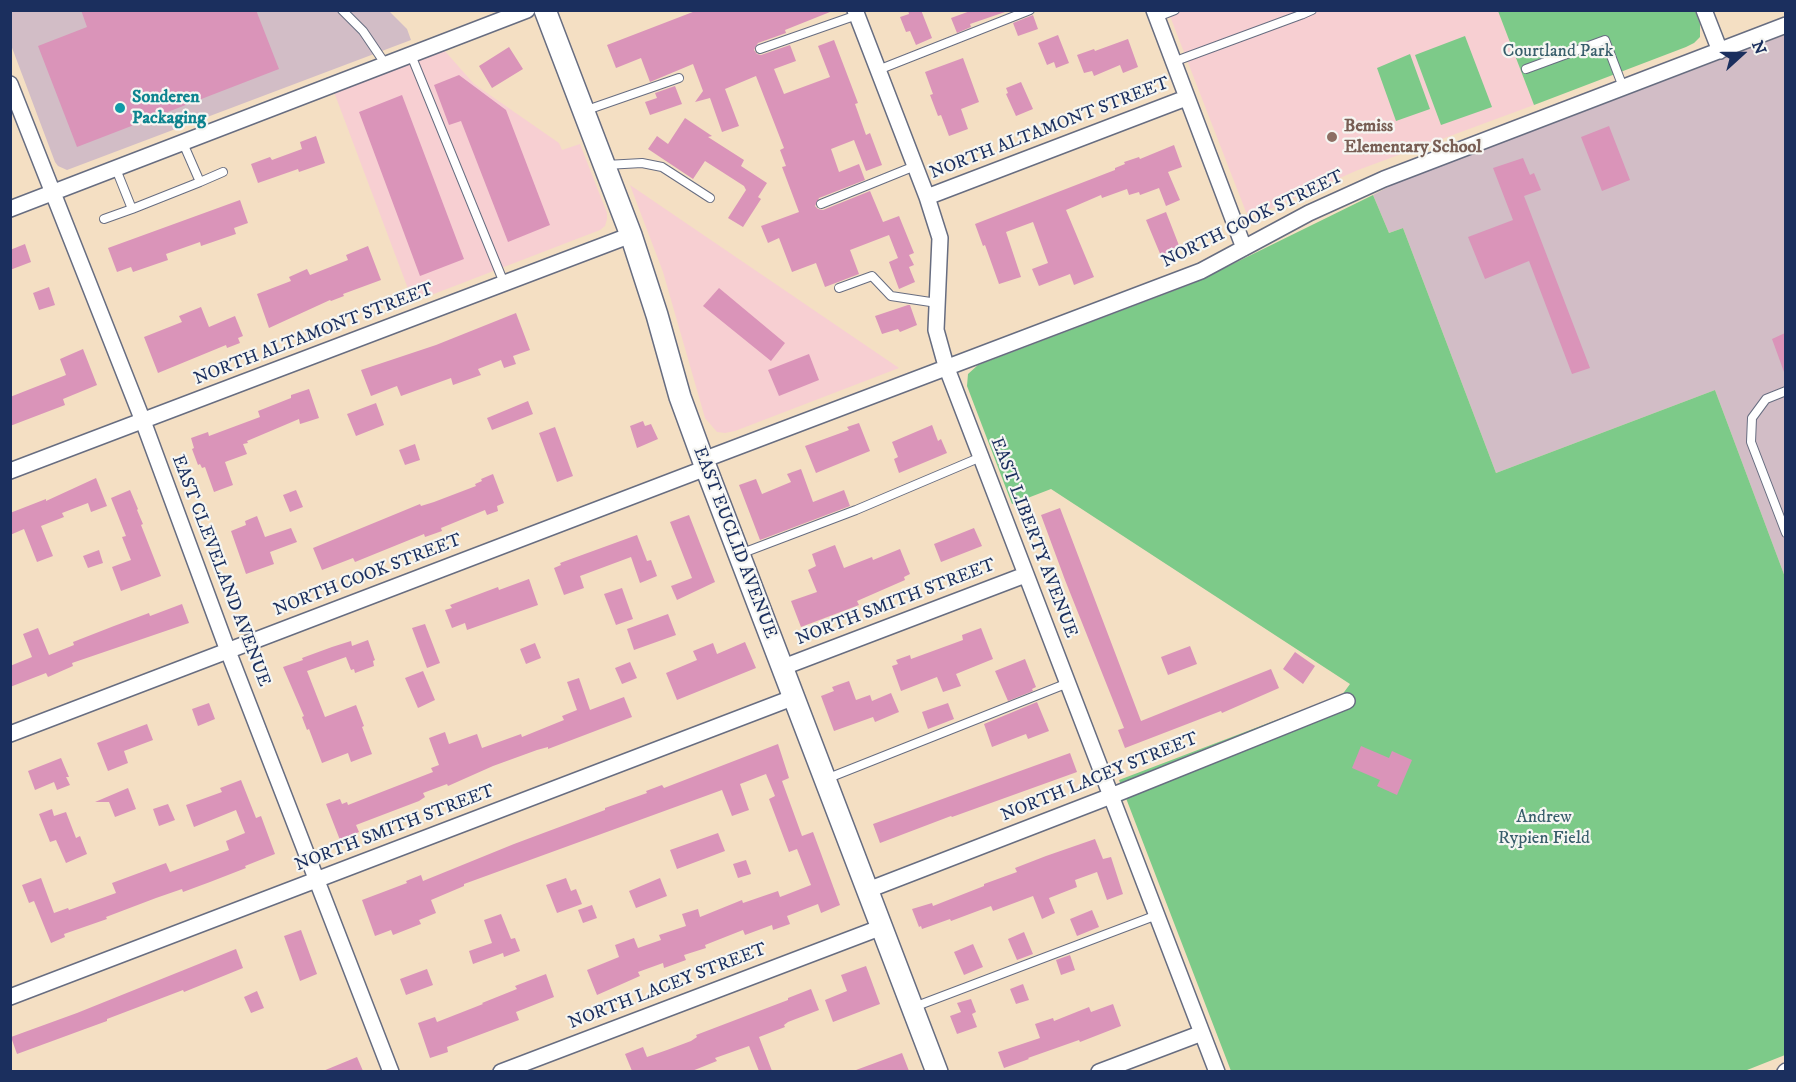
<!DOCTYPE html>
<html>
<head>
<meta charset="utf-8">
<style>
	body { margin:0 }
	#map { position:relative; width:1796px; height:1082px; overflow:hidden; background:#f4dfc3; font-family:"IM FELL DW Pica",serif }
	canvas { display:block }
	.frame { position:absolute; inset:0; border:12px solid #1b2f5e; pointer-events:none }
	.north { position:absolute; left:1712px; top:24px; width:60px; height:60px; -webkit-text-stroke:4px #f6f6f2; paint-order:stroke; rotate:69deg; font-size:16px; font-weight:700; line-height:24px; text-align:center; color:#1b2f5e }
	.north::after { content:''; display:block; margin:auto; width:21px; height:27px; background:#1b2f5e; clip-path:polygon(50% 0,100% 100%,50% 72%,0 100%) }
</style>
</head>
<body>
<div id="map">
<canvas width="1796" height="1082"></canvas>
<div class="frame"></div>
<div class="north">N</div>
</div>
<script>
const g = document.querySelector('canvas').getContext('2d');
g.lineJoin = 'round';
function fill(path, color) { g.fillStyle = color; g.fill(path, 'evenodd'); }
const poly = rows => new Path2D(rows.map(r => 'M' + r).join(''));
function strokePath(path, color, width, dash) { g.strokeStyle = color; g.lineWidth = width; g.lineCap = dash ? 'butt' : 'round'; g.setLineDash(dash || []); g.stroke(path); }
function label(font, color, halo, rows, align = 'center') {
  g.font = font + ' "IM FELL DW Pica",serif'; g.lineWidth = 4.5; g.setLineDash([]); g.textBaseline = 'middle'; g.strokeStyle = halo; g.fillStyle = color; for (const [text, x, y, turn = 0] of rows) {
    g.save(); g.translate(x, y); g.rotate((+turn || 0) * Math.PI / 180); g.textAlign = isNaN(turn) ? turn : align; if (halo) g.strokeText(text, 0, 0); g.fillText(text, 0, 0); g.restore();
  }
}
const built = poly([
	[1168,11,1498,11,1534,105,1358,170,1256,215,1250,215,1246,212],
	[444,50,474,84,559,143,562,150,580,144,607,213,607,219,605,226,600,230,413,302,334,92],
	[630,185,899,368,735,431,725,433,717,432,705,418,663,272]
]);
const industrial = poly([
	[11,10,389,11,407,29,411,40,67,170,58,166,55,162,11,45],
	[1785,35,1785,577,1715,390,1496,473,1403,228,1389,233,1373,195,1394,184]
]);
const green = poly([
	[1498,11,1695,11,1700,24,1700,37,1694,43,1686,47,1534,105],
	[1465,36,1492,107,1441,125,1415,55],
	[1410,54,1430,109,1396,121,1377,68],
	[1373,195,1389,233,1403,228,1496,473,1715,390,1785,577,1785,1055,1742,1072,1231,1071,1119,780,1342,695,1350,684,1051,489,1012,504,967,386,968,374,978,365,1194,283]
]);
const building = poly([
	[81,10,256,10,279,69,77,147,38,46,87,27],
	[698,10,835,10,785,30,786,33,758,43,754,50,757,54,761,55,790,45,796,61,774,69,784,94,830,77,818,46,834,40,858,103,855,104,866,135,870,133,882,165,866,171,854,140,831,149,839,172,859,164,865,180,819,198,815,206,818,209,823,210,870,191,883,222,899,216,914,253,909,255,914,265,909,267,915,282,899,289,889,262,898,258,889,235,850,250,859,274,825,287,816,263,792,272,779,238,768,243,761,226,799,212,782,167,786,166,780,150,784,148,756,76,725,89,739,126,722,132,710,98,695,102,703,91,693,64,650,82,641,58,616,68,607,45],
	[908,10,921,10,932,38,916,45,910,31,906,32,900,17,909,14],
	[973,10,1004,10,1005,12,970,24,971,27,957,33,951,18],
	[1033,15,1038,29,1018,36,1013,23],
	[1058,35,1069,63,1056,68,1054,62,1047,65,1038,43],
	[1128,39,1138,67,1123,73,1120,65,1094,76,1092,71,1084,73,1077,55,1094,49,1095,51],
	[509,47,523,69,492,88,479,66],
	[963,58,979,102,961,109,968,129,949,136,941,115,938,116,930,95,933,94,925,72],
	[459,75,506,110,550,225,508,242,461,121,449,125,434,85],
	[1021,82,1033,109,1016,116,1006,94,1008,93,1006,88],
	[675,86,682,104,650,115,645,102,657,98,655,93],
	[402,95,464,259,420,276,359,112],
	[685,118,712,136,708,137,744,160,741,166,767,183,758,197,761,199,743,227,728,218,746,190,744,186,705,161,693,179,648,149,657,136,668,144],
	[1609,126,1630,180,1602,191,1581,137],
	[316,136,325,163,299,172,298,169,258,183,251,164,270,157,272,160,302,149,300,142],
	[1174,145,1182,167,1168,172,1180,200,1166,206,1159,188,1140,195,1139,192,1129,195,1127,189,1102,198,1101,195,1066,210,1094,277,1074,285,1070,274,1039,286,1032,269,1048,263,1033,222,1006,232,1021,277,999,284,985,245,983,246,975,224,1115,170,1115,168,1125,164,1124,162,1139,157,1140,159],
	[1523,158,1530,175,1534,173,1541,190,1524,196,1590,368,1572,374,1529,261,1485,279,1468,237,1513,220,1493,168],
	[240,200,248,223,234,228,236,234,201,246,200,242,166,254,168,260,133,272,131,267,117,272,108,248],
	[1166,212,1180,248,1161,256,1146,220],
	[25,244,31,262,10,270,10,250],
	[368,246,381,280,343,294,344,296,331,301,330,300,269,328,257,294,291,281,289,277,307,269,310,275,348,260,346,255],
	[49,287,55,305,39,310,33,293],
	[719,288,785,343,771,361,703,306],
	[908,305,910,305,917,325,900,332,898,329,882,334,875,316],
	[201,307,209,327,235,316,243,336,238,338,240,343,227,348,226,345,158,373,144,337,182,322,179,316],
	[516,313,530,350,513,356,516,364,504,368,501,360,478,369,481,375,453,385,451,378,401,396,397,386,371,396,361,370,436,345],
	[1785,333,1785,372,1784,372,1772,339],
	[83,349,97,385,63,399,65,405,10,426,10,397,66,375,60,359],
	[809,354,819,380,779,396,768,370],
	[309,389,319,418,300,424,299,419,247,441,248,443,243,444,247,454,225,462,233,485,214,492,205,467,202,468,200,464,198,465,192,449,194,448,191,438,208,432,209,436,260,417,258,411,291,398,291,395],
	[528,401,533,414,492,430,487,418],
	[376,403,384,425,356,436,347,414],
	[643,421,645,426,651,424,658,439,637,448,630,426],
	[859,423,870,451,816,473,805,446,849,430,847,427],
	[932,425,938,441,941,439,947,453,899,473,894,459,898,457,892,442],
	[555,427,573,476,557,482,539,433],
	[415,444,420,460,405,465,399,450],
	[801,469,813,502,844,490,850,506,760,540,739,485,756,479,762,494,791,482,787,474],
	[493,474,504,503,497,506,498,511,487,515,485,510,441,528,442,531,425,537,424,534,355,562,353,558,322,570,313,548,420,504,421,506,434,502,476,486,475,484,482,481,481,479],
	[96,478,107,506,91,512,88,503,62,513,64,517,41,526,53,556,37,562,24,529,10,535,10,513,46,499,46,501],
	[130,490,138,509,137,510,143,524,141,525,161,576,121,591,112,567,131,560,122,537,126,536,111,498],
	[296,490,303,507,290,512,283,495],
	[1060,508,1141,721,1271,669,1279,688,1222,713,1221,711,1125,748,1118,730,1124,728,1065,580,1041,515],
	[689,515,715,582,677,600,671,586,692,578,670,522],
	[257,516,265,537,291,528,297,542,270,552,274,564,246,574,231,531,246,525,245,521],
	[974,528,982,546,941,562,934,544],
	[637,535,647,561,651,560,657,576,640,583,631,557,580,576,584,588,564,595,554,568,561,565,560,563],
	[835,545,844,568,872,557,873,560,900,549,910,574,904,577,905,580,857,601,859,605,801,627,791,601,817,592,808,570,816,566,812,554],
	[99,550,103,563,88,568,83,556],
	[529,579,538,605,467,630,465,623,452,628,445,610,452,608,450,605,498,587,499,590],
	[622,588,633,619,616,625,604,594],
	[182,604,189,623,72,663,73,666,48,677,46,673,10,687,10,666,32,657,23,634,38,628,49,655,74,645,73,642,114,626,149,613,150,616],
	[668,614,676,635,634,650,627,629],
	[425,624,440,663,427,668,412,628],
	[981,628,993,659,956,674,961,686,943,692,937,677,901,691,892,666,898,664,896,660,910,655,911,659,963,640,962,635],
	[368,640,375,660,373,661,374,666,355,673,354,669,351,670,346,657,307,671,325,717,356,705,364,726,362,727,372,754,351,762,348,753,322,763,309,729,307,730,302,717,304,716,283,667,303,660,302,658,332,647,351,641,352,646],
	[745,642,756,668,677,700,666,673,697,660,693,651,713,643,717,654],
	[535,643,541,658,526,664,520,649],
	[1190,646,1197,664,1168,675,1161,657],
	[1295,652,1315,666,1303,684,1283,669],
	[1025,659,1036,687,1032,689,1033,691,1008,701,995,671],
	[630,662,637,678,622,684,615,668],
	[423,671,435,700,418,708,405,678],
	[579,678,590,710,624,697,632,717,548,749,548,747,537,750,493,766,448,786,447,784,423,793,425,797,419,801,356,825,359,832,340,840,326,804,340,799,342,804,347,802,348,805,433,772,431,768,439,765,429,738,445,732,449,744,477,734,482,748,521,734,522,737,564,720,562,716,577,710,567,682],
	[849,681,856,700,870,695,872,701,891,693,899,712,875,722,873,717,834,731,821,696,834,691,832,687],
	[1037,702,1049,731,1028,739,1026,734,992,747,984,724],
	[209,703,215,719,198,726,192,709],
	[948,703,954,719,928,729,922,712],
	[147,724,153,740,124,751,128,763,108,771,97,743],
	[778,744,789,778,782,781,802,836,813,832,840,905,821,913,818,904,787,916,790,924,773,930,772,925,745,935,743,930,705,945,706,948,684,955,686,960,664,968,663,963,638,972,640,976,597,995,587,970,619,957,615,945,634,938,638,948,661,940,659,935,686,926,682,914,698,909,700,917,742,900,743,903,778,891,780,897,811,885,797,849,789,852,769,799,775,796,766,774,740,784,749,810,732,816,722,790,464,884,464,886,431,900,436,913,419,920,421,924,393,935,391,930,375,936,362,900,407,883,406,881,421,875,423,881,514,844,605,810,605,808,647,793,646,791,662,785,664,788],
	[1361,746,1389,758,1392,751,1412,760,1397,795,1377,786,1380,780,1352,768],
	[1070,753,1077,772,952,817,951,816,880,843,873,824],
	[61,758,69,777,66,777,70,785,57,790,54,782,35,790,28,771],
	[241,780,256,818,261,816,275,854,245,866,246,868,210,882,183,892,182,889,156,898,106,917,107,919,64,934,65,937,51,943,34,901,29,903,22,885,41,878,54,913,68,908,69,910,116,893,112,883,166,863,170,872,229,850,226,841,245,833,236,810,194,827,186,805,222,792,220,788],
	[128,788,136,809,115,817,109,802,95,802],
	[168,804,175,820,159,826,153,809],
	[52,809,54,816,66,812,76,838,80,836,87,854,66,863,56,840,50,842,39,814],
	[718,833,725,851,677,869,670,850],
	[1095,839,1103,859,1111,857,1123,894,1107,900,1097,872,1075,880,1077,887,1049,898,1055,913,1042,919,1033,896,993,911,991,906,951,921,950,919,922,929,921,926,919,927,912,909,932,903,933,906,984,886,984,884,1017,872,1015,868,1046,856],
	[746,860,751,874,738,878,733,864],
	[566,878,571,891,576,889,582,904,557,913,546,885],
	[660,878,667,896,636,908,629,891],
	[592,905,597,918,583,923,578,910],
	[1092,910,1099,927,1077,936,1070,919],
	[501,914,511,939,515,938,520,951,504,957,503,953,473,964,469,951,492,943,484,920],
	[301,930,317,974,300,981,284,936],
	[1024,932,1033,954,1017,960,1008,939],
	[973,944,983,967,964,975,954,952],
	[236,949,243,968,184,992,183,990,107,1019,107,1021,85,1029,17,1054,11,1037,77,1013],
	[1070,955,1075,970,1061,975,1056,960],
	[866,966,880,1004,833,1022,825,1000,847,991,841,975],
	[427,969,433,985,406,995,400,979],
	[546,974,554,997,516,1012,519,1020,447,1047,448,1052,430,1058,418,1023,435,1017,437,1022,483,1004,482,1003,517,989,515,986],
	[1023,984,1029,1000,1016,1004,1010,989],
	[811,989,819,1010,788,1022,784,1025,785,1027,759,1037,772,1071,759,1071,749,1046,715,1058,717,1061,692,1071,632,1071,625,1054,643,1047,647,1057,667,1050,691,1041,697,1037,696,1035,788,1000,788,998],
	[257,991,264,1008,251,1013,244,997],
	[971,999,976,1012,972,1014,977,1027,957,1034,950,1016,961,1012,957,1003],
	[1113,1004,1121,1026,1080,1042,1079,1040,1028,1058,1029,1059,1004,1068,998,1052,1040,1038,1035,1024,1053,1018,1054,1021,1089,1007,1091,1012],
	[902,1053,909,1071,856,1071,856,1070],
	[357,1057,363,1071,323,1071]
]);
const lane = poly([
	[342,10,363,31,386,65],
	[1303,14,1312,10],
	[1157,17,1175,10],
	[760,49,857,15],
	[411,55,504,283],
	[1173,62,1303,14,1302,10],
	[1526,69,1605,40,1623,87],
	[878,70,1030,10],
	[584,111,679,78],
	[606,165,642,163,662,167,710,198],
	[116,169,132,209,200,182,183,143],
	[200,182,223,172],
	[821,204,915,166],
	[104,219,132,209],
	[839,288,872,276,891,296,937,303],
	[1786,391,1766,399,1752,418,1751,442,1786,533],
	[740,554,856,510,981,457],
	[826,779,1068,683],
	[914,1007,1157,915]
]);
const street = poly([
	[855,10,927,197,940,238,936,330,946,366,1217,1072],
	[1154,10,1244,248],
	[1704,10,1720,51],
	[10,84,143,421,228,651,391,1072],
	[927,197,1186,98],
	[10,209,527,10],
	[703,460,1201,271,1309,213,1384,179,1786,25],
	[10,471,631,235],
	[781,668,1025,575],
	[10,734,706,468],
	[868,890,1111,796,1347,701],
	[10,997,792,698],
	[501,1072,882,927],
	[1099,1072,1202,1033],
	[1785,1072,1786,1071]
]);
const secondary = poly([
	[545,10,631,235,657,315,680,397,703,460,937,1072]
]);
const markers = [
	[120,108,6,"#0f9aa8"],
	[1332,137,6,"#8d6e63"]
];
const parkNames = [
	["Courtland Park",1558,52],
	["Andrew",1544,818],
	["Rypien Field",1544,839]
];
const cultureNames = [
	["Sonderen",132,98],
	["Packaging",132,119]
];
const educationNames = [
	["Bemiss",1344,127],
	["Elementary School",1344,148]
];
const streetNames = [
	["NORTH ALTAMONT STREET",1050,129,-21],
	["NORTH COOK STREET",1253,220,-26],
	["NORTH ALTAMONT STREET",314,335,-21],
	["EAST LIBERTY AVENUE",1033,538,69],
	["EAST EUCLID AVENUE",734,543,69],
	["EAST CLEVELAND AVENUE",220,571,69],
	["NORTH COOK STREET",368,576,-21],
	["NORTH SMITH STREET",896,603,-21],
	["NORTH LACEY STREET",1100,778,-22],
	["NORTH SMITH STREET",395,829,-21],
	["NORTH LACEY STREET",668,987,-21]
];
fill(built, '#f7cfd2');
fill(industrial, '#d2bdc6');
fill(green, '#7dca89');
fill(building, '#da94b9');
strokePath(lane, '#676d81', 10);
strokePath(street, '#676d81', 18);
strokePath(secondary, '#676d81', 24);
strokePath(lane, '#fff', 8);
strokePath(street, '#fff', 15);
strokePath(secondary, '#fff', 21);
for (const [x, y, r, color] of markers) { const dot = new Path2D(); dot.arc(x, y, r, 0, 2 * Math.PI); g.fillStyle = color; g.fill(dot); strokePath(dot, '#f6f6f2', 2); }
label('18px', '#385e6b', '#f6f6f2', parkNames);
label('bold 18px', '#0d838f', '#f6f6f2', cultureNames, 'left');
label('bold 18px', '#785e54', '#f6f6f2', educationNames, 'left');
label('18px', '#1b2f5e', '#f6f6f2', streetNames);
</script>
</body>
</html>
